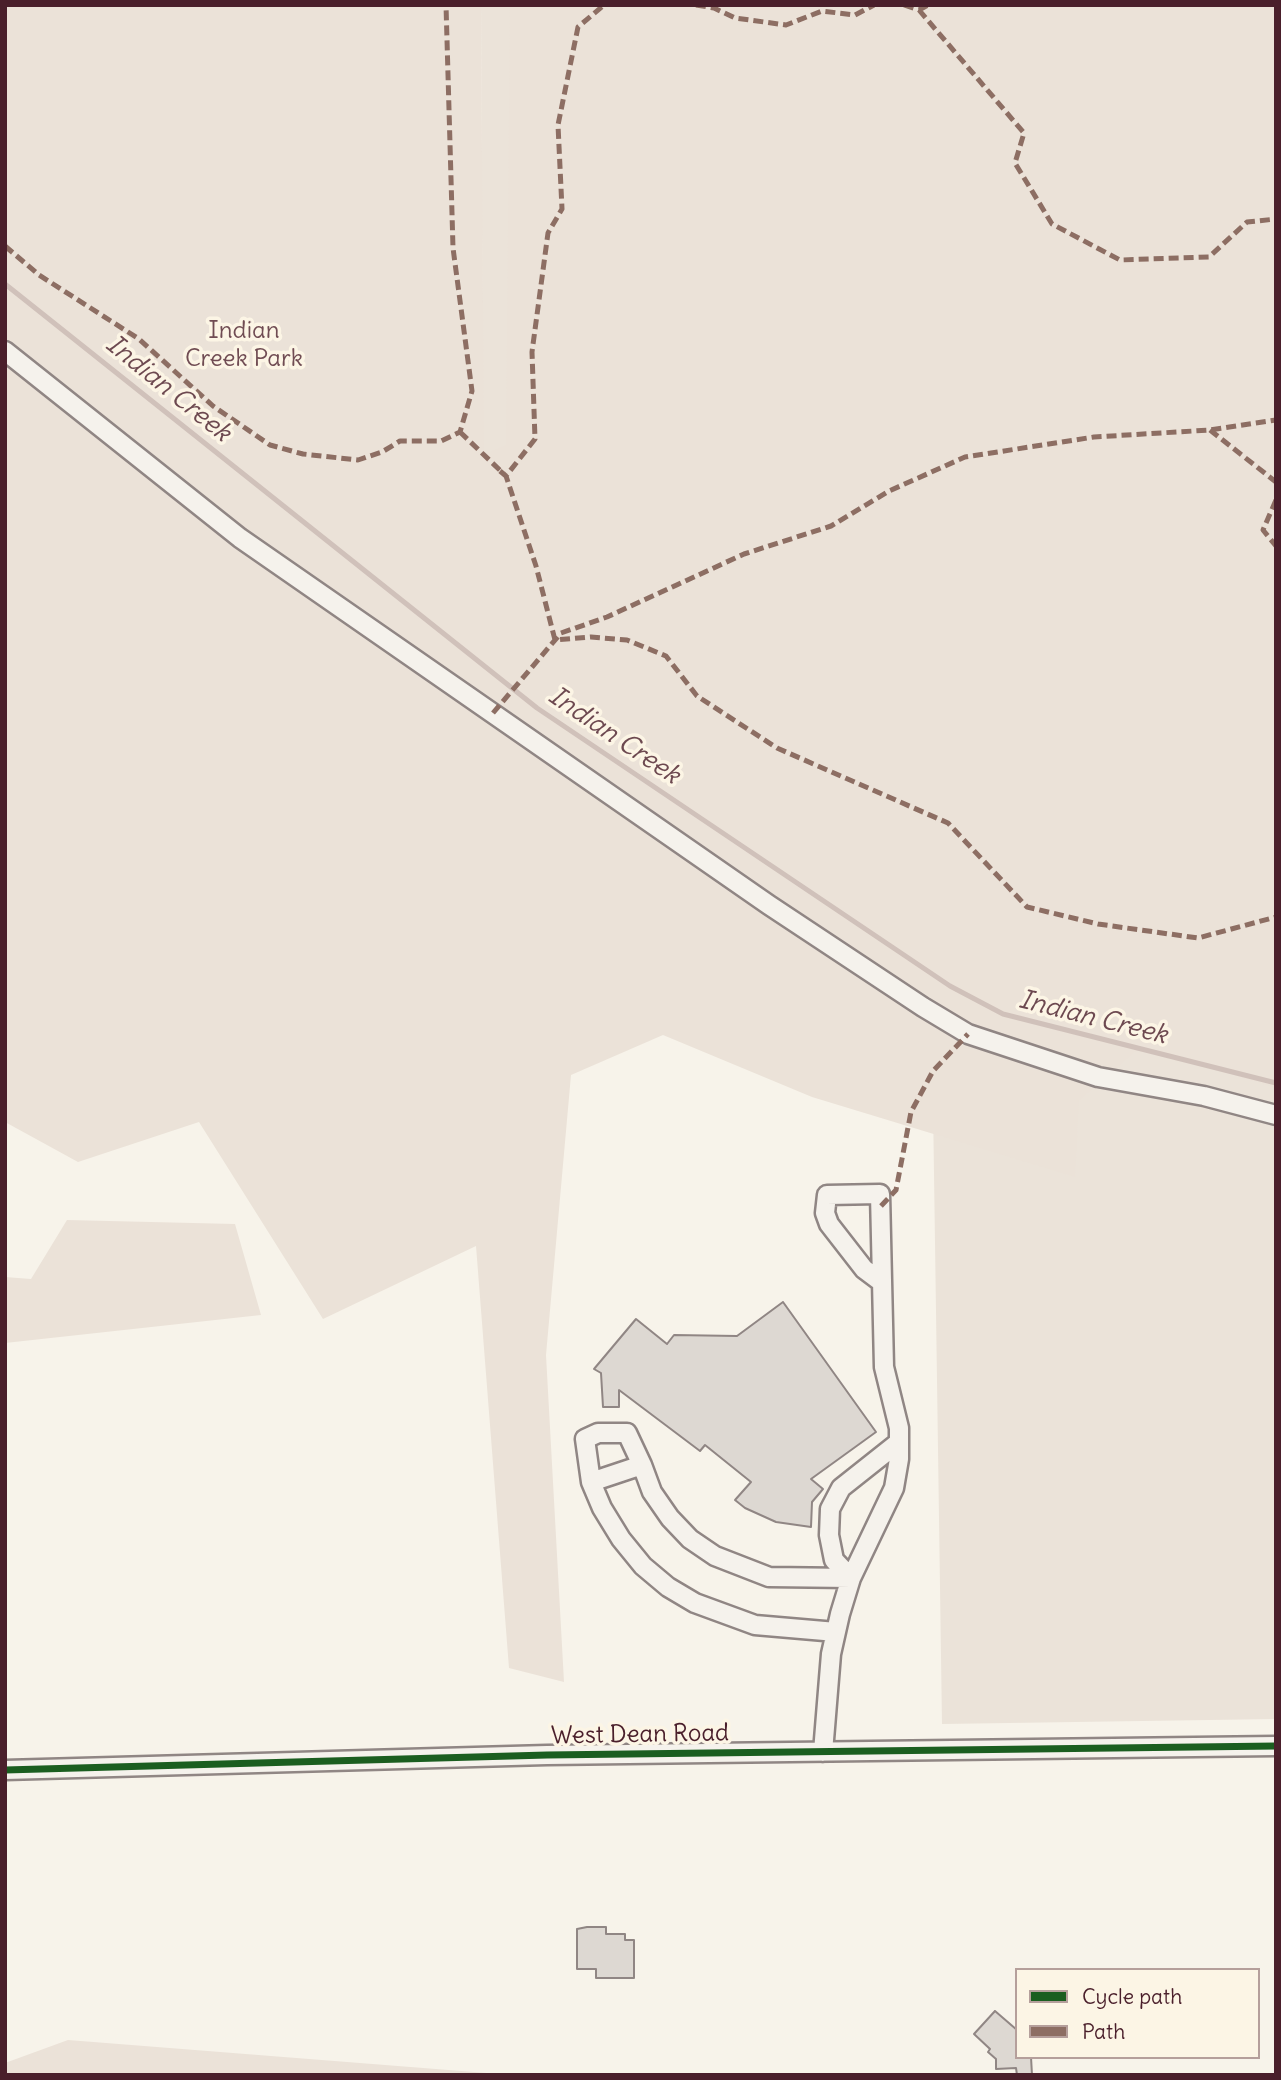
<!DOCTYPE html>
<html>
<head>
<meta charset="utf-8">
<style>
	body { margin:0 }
	#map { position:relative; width:1281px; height:2080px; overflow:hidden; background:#f7f3ea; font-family:Delius,sans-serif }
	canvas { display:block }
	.frame { position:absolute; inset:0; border:7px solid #4a1f2b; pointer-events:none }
	.legend { position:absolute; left:1015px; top:1968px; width:245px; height:91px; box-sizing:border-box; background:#fcf5e5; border:2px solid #b59f9b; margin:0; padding:9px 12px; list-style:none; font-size:21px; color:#4a1f2b }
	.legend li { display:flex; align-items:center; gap:14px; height:35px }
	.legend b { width:35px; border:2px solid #b59f9b }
</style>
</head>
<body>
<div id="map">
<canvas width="1281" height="2080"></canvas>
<div class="frame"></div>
<ul class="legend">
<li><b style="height:9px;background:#1b5e20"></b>Cycle path</li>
<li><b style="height:9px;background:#8d6e63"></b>Path</li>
</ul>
</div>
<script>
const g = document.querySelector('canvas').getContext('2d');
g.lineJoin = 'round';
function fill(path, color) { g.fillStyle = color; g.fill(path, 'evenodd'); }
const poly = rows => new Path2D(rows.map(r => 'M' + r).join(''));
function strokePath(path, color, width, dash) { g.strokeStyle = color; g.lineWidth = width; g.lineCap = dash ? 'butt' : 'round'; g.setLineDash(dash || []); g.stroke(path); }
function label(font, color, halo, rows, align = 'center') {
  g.font = font + ' Delius,sans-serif'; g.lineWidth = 7; g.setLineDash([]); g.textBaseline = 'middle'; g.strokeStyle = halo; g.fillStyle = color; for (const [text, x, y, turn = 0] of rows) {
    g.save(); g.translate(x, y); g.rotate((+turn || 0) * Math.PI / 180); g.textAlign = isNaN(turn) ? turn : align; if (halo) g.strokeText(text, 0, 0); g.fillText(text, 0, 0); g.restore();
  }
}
const built = poly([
	[481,5,1276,5,1276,1719,942,1724,933,1105,485,895]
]);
const green = poly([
	[5,5,481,5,484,454,506,445,510,5,1276,5,1276,1088,1141,1046,1079,1100,1075,1177,812,1097,663,1035,571,1075,546,1355,564,1682,509,1668,476,1246,323,1319,199,1122,78,1162,5,1122],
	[67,1220,235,1224,261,1315,5,1343,5,1277,31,1279],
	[68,2040,512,2075,5,2075,5,2063]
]);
const stream = poly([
	[5,284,537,708,950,986,1003,1014,1276,1083]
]);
const building = poly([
	[783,1302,876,1432,811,1479,823,1489,812,1502,811,1527,776,1522,745,1508,735,1500,751,1482,705,1445,700,1451,619,1390,619,1407,603,1407,601,1373,594,1369,636,1319,667,1344,674,1335,737,1336,783,1302],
	[587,1927,606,1927,606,1934,625,1934,625,1940,634,1940,634,1978,596,1978,596,1969,577,1969,577,1929,587,1927],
	[995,2011,1017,2030,1017,2057,1031,2057,1032,2075,1017,2075,1016,2068,996,2069,996,2059,988,2052,990,2049,974,2034,995,2011]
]);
const minor = poly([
	[5,351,240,538,769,905,923,1007,968,1034,1098,1077,1204,1096,1276,1115],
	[591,1482,585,1439,598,1433,627,1433,642,1465],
	[851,1578,834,1560,829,1535,830,1509,841,1488,899,1442],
	[836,1632,755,1625,695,1603,668,1587,643,1566,621,1539,602,1508,591,1482,642,1465,652,1492,670,1518,690,1539,715,1556,769,1577,851,1578],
	[823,1752,831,1654,840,1614,851,1578,894,1488,899,1459,899,1428,884,1367,880,1194,827,1195,825,1213,829,1224,864,1269,880,1281],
	[5,1770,547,1755,1276,1746]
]);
const quiet = poly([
	[696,5,714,8,735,18,786,25,822,11,855,15,874,5],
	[904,5,919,10,928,5],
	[919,10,1024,133,1015,163,1052,224,1120,260,1209,257,1247,222,1276,219],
	[5,246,39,275,139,339,213,406,270,445,303,454,358,460,382,452,400,441,441,441,460,432,472,391,453,248,446,5],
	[1210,430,1276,482],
	[460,432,506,476,536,566,555,640,591,637,627,640,666,656,697,696,777,748,948,823,1027,907,1098,924,1198,938,1276,917],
	[500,471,506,476,535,439,532,352,548,233,562,209,558,125,578,27,604,5],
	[1276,500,1263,530,1276,546],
	[493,713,561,633,607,617,744,554,831,526,889,491,965,457,1094,437,1210,430,1276,420],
	[881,1206,896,1190,911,1112,933,1071,968,1034]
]);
const cycleway = poly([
	[5,1770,547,1755,1276,1746]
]);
const parkNames = [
	["Indian",244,331],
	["Creek Park",244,359]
];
const streetNames = [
	["West Dean Road",640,1735,-1]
];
const waterNames = [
	["Indian Creek",168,389,39],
	["Indian Creek",614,736,34],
	["Indian Creek",1093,1018,14]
];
fill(built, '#ebe3d9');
fill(green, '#ebe2d8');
strokePath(stream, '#d0c1ba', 5);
fill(building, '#ddd8d2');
strokePath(building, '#908684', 2);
strokePath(minor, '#908684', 23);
strokePath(minor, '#f5f2ec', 18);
strokePath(quiet, '#8d6e63', 5, [10, 5]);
strokePath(cycleway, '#1b5e20', 7);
label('24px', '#704c53', '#fcf5e5', parkNames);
label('24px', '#4a1f2b', '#fcf5e5', streetNames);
label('italic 26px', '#6d4950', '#fcf5e5', waterNames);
</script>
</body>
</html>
